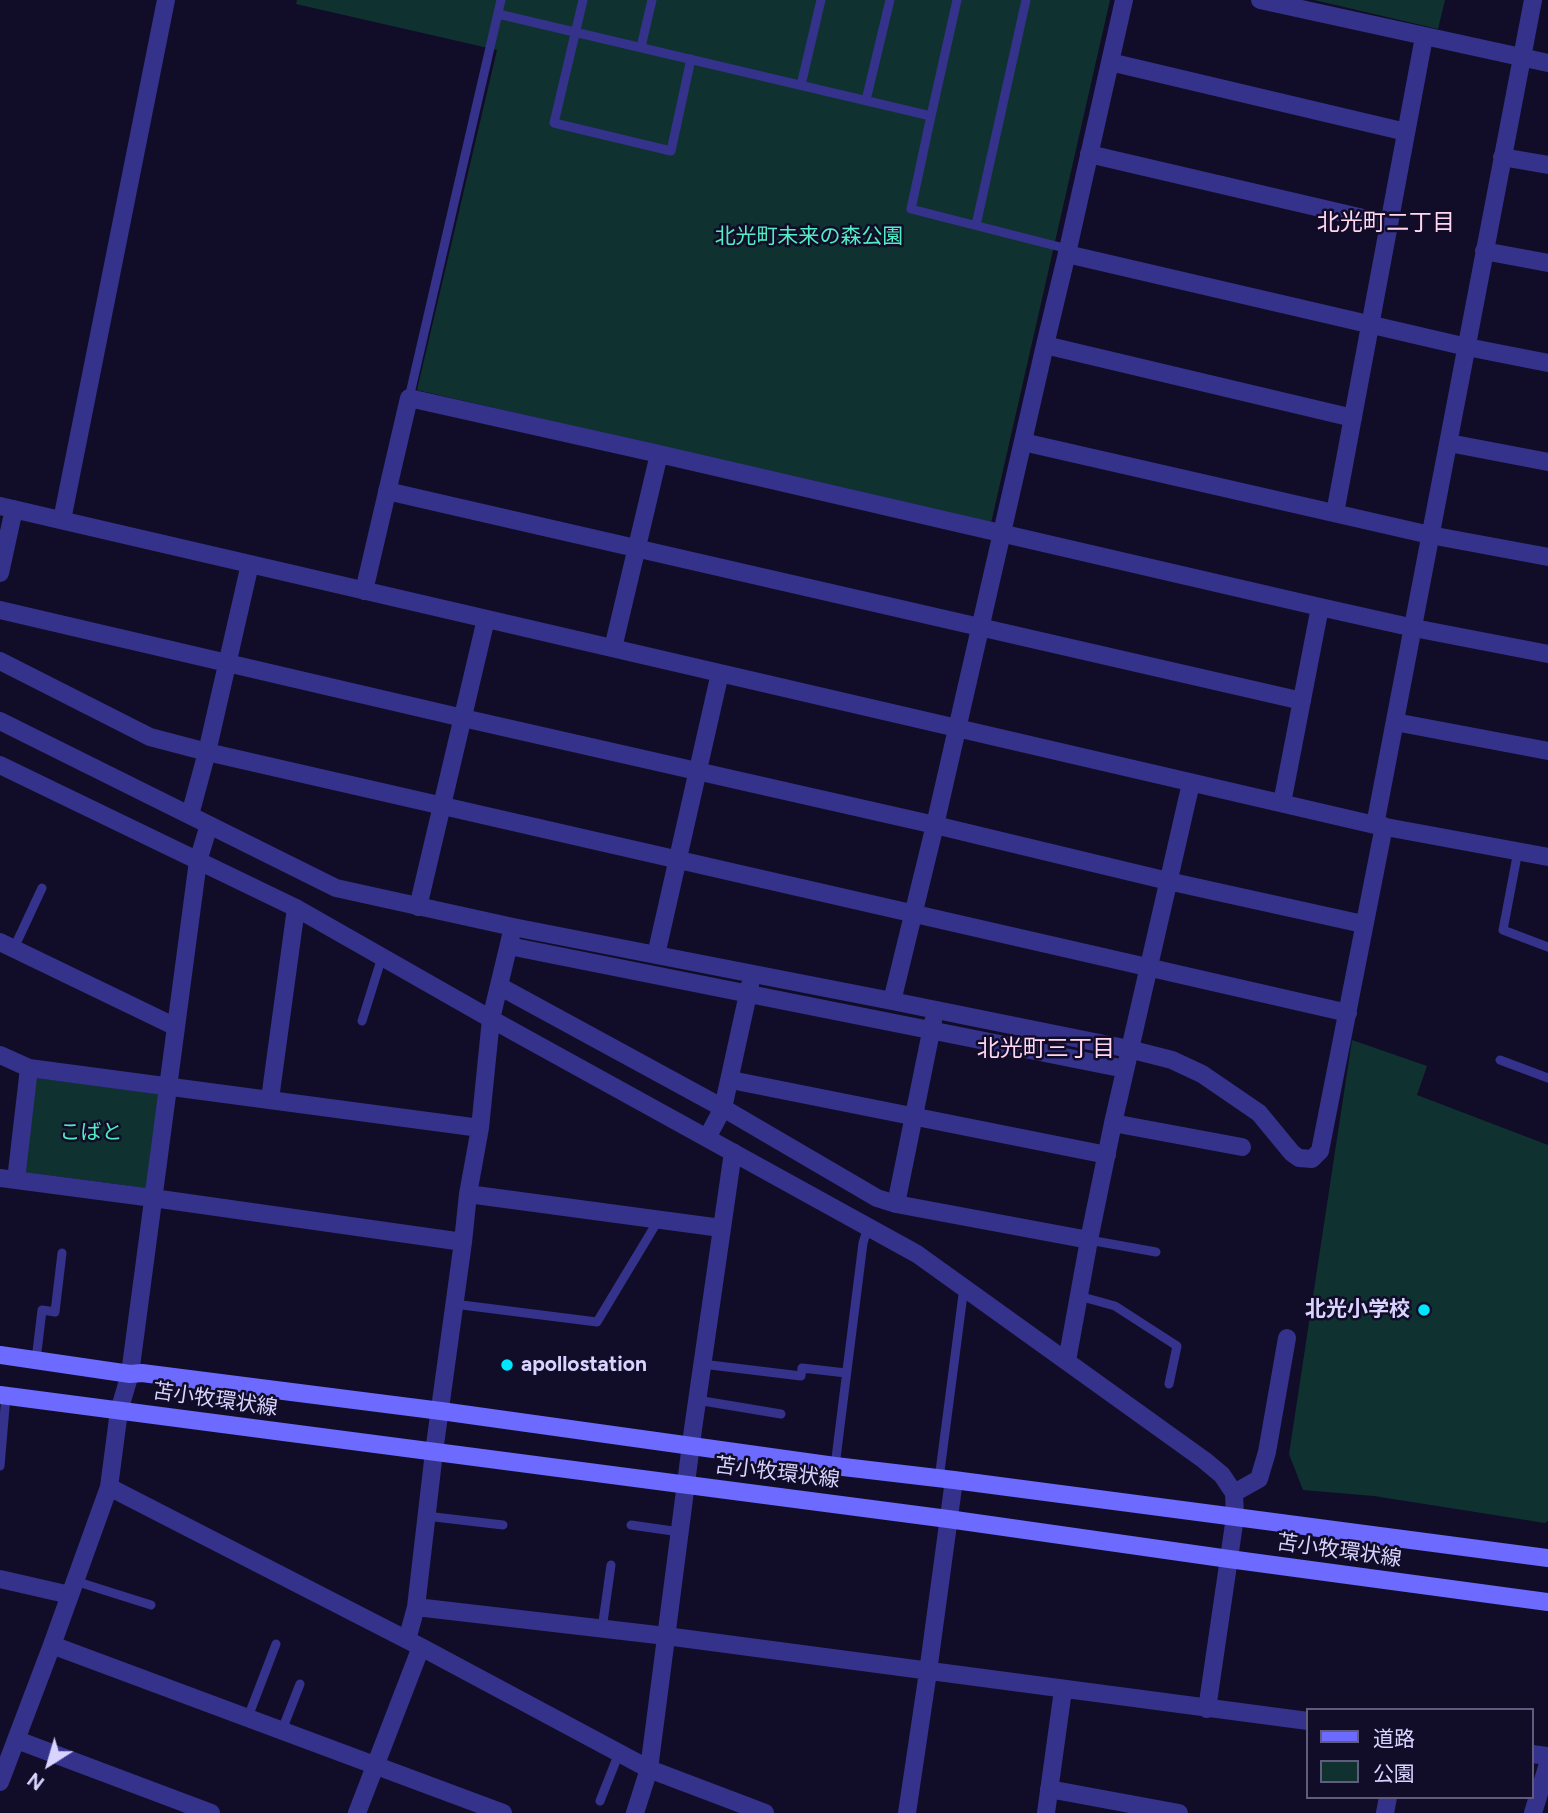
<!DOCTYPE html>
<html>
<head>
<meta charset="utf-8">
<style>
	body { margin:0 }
	#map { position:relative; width:1548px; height:1813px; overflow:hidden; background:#110d28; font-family:Figtree,"Noto Sans JP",sans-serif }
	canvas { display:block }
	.legend { position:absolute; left:1306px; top:1708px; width:228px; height:91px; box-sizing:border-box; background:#110d28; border:2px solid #615c7e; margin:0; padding:9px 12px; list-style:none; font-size:21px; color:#d8d3ff }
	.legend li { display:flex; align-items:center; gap:14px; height:35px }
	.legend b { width:35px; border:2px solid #615c7e }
	.north { position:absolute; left:14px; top:1729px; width:70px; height:70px; -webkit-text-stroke:5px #110d28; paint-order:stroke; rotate:217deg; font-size:19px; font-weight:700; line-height:28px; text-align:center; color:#d8d3ff }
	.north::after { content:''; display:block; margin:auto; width:24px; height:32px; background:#d8d3ff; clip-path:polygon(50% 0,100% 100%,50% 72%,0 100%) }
</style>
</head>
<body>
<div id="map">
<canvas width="1548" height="1813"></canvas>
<ul class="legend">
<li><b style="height:9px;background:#6d6aff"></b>道路</li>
<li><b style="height:19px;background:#0f3231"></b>公園</li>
</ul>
<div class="north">N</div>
</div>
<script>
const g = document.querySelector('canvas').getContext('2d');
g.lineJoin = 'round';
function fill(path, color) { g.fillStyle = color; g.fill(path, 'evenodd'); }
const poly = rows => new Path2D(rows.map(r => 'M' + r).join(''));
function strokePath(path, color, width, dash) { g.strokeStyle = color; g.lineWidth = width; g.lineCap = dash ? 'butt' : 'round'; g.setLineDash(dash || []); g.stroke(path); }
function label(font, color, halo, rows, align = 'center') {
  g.font = font + ' Figtree,"Noto Sans JP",sans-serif'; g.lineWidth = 5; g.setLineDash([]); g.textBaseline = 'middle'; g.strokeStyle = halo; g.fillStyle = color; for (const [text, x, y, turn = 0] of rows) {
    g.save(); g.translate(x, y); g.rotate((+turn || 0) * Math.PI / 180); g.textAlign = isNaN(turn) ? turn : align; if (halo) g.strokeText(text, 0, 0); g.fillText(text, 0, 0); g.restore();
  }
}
const green = poly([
	[297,0,1110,0,991,523,417,390,497,50,296,4],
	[1314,0,1445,0,1438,29],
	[1352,1040,1427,1066,1417,1095,1548,1145,1548,1521,1545,1523,1374,1496,1303,1490,1289,1454],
	[36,1078,159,1094,146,1188,23,1172]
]);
const lane = poly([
	[583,0,554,123,671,151,691,59],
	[498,14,931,116,911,209,1068,249],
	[641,47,652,0],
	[801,85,821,0],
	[866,100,890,0],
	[931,116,957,0],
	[976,225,1026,0],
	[409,398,501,0],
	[1518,851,1503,930,1548,947],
	[14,948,42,888],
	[362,1021,382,957],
	[1500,1060,1548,1078],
	[1089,1240,1156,1252],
	[1079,1296,1115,1306,1177,1346,1169,1384],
	[454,1304,597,1322,659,1219],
	[36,1360,42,1310,55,1312,62,1253],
	[702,1364,801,1376,802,1368,846,1373],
	[697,1400,781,1414],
	[0,1466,6,1396],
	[835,1466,863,1243,868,1227],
	[939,1479,964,1287],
	[426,1516,503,1525],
	[631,1525,680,1532],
	[75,1581,151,1605],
	[602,1629,611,1565],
	[248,1717,276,1644],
	[282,1730,300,1684],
	[600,1801,619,1753]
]);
const street = poly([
	[1260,0,1548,63],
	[1110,62,1406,132],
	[1089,154,1389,224],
	[1502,157,1548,165],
	[1484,251,1548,263],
	[1067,254,1467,347,1548,363],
	[1045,345,1353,418],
	[1023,442,1430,535,1548,557],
	[1449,443,1548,462],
	[387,491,1302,701],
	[0,506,1375,825,1548,857],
	[1335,513,1424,37],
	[62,520,166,0],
	[0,573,14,509],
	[364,591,409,398,659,454,1320,607,1414,628,1548,654],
	[0,610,463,718,935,825,1168,881,1363,924],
	[613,648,659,454],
	[0,661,150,737,207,752,1348,1013],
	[0,721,336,888,513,927,892,1001,1129,1049,1172,1060,1202,1074,1259,1113,1292,1153,1299,1158,1312,1159,1320,1151,1384,826],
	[1395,722,1548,751],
	[0,765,296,908,491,1019,917,1254,1204,1460,1222,1475,1234,1493,1235,1517,1207,1709],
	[1282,803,1320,607],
	[190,815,207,752,250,564],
	[1375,825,1533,0],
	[418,907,486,619],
	[0,942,176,1027],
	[509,946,1125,1069],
	[656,955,720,673],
	[499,986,723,1108,877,1198,896,1204,1089,1240],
	[892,1001,935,825,1045,345,1068,249,1124,0],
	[0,1055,29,1068,480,1128],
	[731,1080,1107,1155],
	[270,1099,296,908],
	[1113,1123,1242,1147],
	[707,1138,723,1108,750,985],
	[0,1178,153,1198,463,1242],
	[16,1180,29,1068],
	[468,1194,721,1228],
	[896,1204,933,1022],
	[1067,1361,1089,1240,1113,1123,1191,783],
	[109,1487,421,1647,649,1769,765,1813],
	[1234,1493,1259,1479,1267,1452,1287,1338],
	[0,1579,70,1595],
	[416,1607,666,1636,1308,1721],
	[407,1640,416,1607,434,1452,463,1242,468,1194,480,1128,491,1019,513,927],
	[52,1645,503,1813],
	[17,1740,211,1813],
	[1532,1754,1548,1756],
	[0,1782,52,1645,109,1487,119,1411,130,1374,198,861,209,825],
	[1049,1789,1179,1813],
	[357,1813,421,1647],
	[635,1813,649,1769,693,1429,733,1152],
	[907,1813,928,1672,954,1480],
	[1046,1813,1063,1690],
	[1385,1813,1388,1797],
	[1533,1813,1548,1764]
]);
const secondary = poly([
	[0,1355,130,1374,142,1373,441,1411,835,1466,954,1480,1548,1558],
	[0,1395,948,1519,1229,1559,1548,1602]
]);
const markers = [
	[1424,1310,7,"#00e6fe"],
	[507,1365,7,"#00e6fe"]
];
const parkNames = [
	["北光町未来の森公園",809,237],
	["こばと",91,1133]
];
const poiNames = [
	["北光小学校",1410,1310],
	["apollostation",521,1365,"left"]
];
const streetNames = [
	["苫小牧環状線",215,1400,8],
	["苫小牧環状線",777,1473,7],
	["苫小牧環状線",1339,1551,8]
];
const neighbourhoodNames = [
	["北光町二丁目",1386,223],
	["北光町三丁目",1046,1049]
];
fill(green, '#0f3231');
strokePath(lane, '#35328c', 9);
strokePath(street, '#35328c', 18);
strokePath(secondary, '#6d6aff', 18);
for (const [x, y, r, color] of markers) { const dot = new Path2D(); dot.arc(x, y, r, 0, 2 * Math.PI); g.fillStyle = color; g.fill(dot); strokePath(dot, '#110d28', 2.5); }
label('21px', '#52edc5', '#110d28', parkNames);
label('bold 21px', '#d8d3ff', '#110d28', poiNames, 'right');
label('21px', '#d8d3ff', '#110d28', streetNames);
label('23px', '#ffd5f0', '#110d28', neighbourhoodNames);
</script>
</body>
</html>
